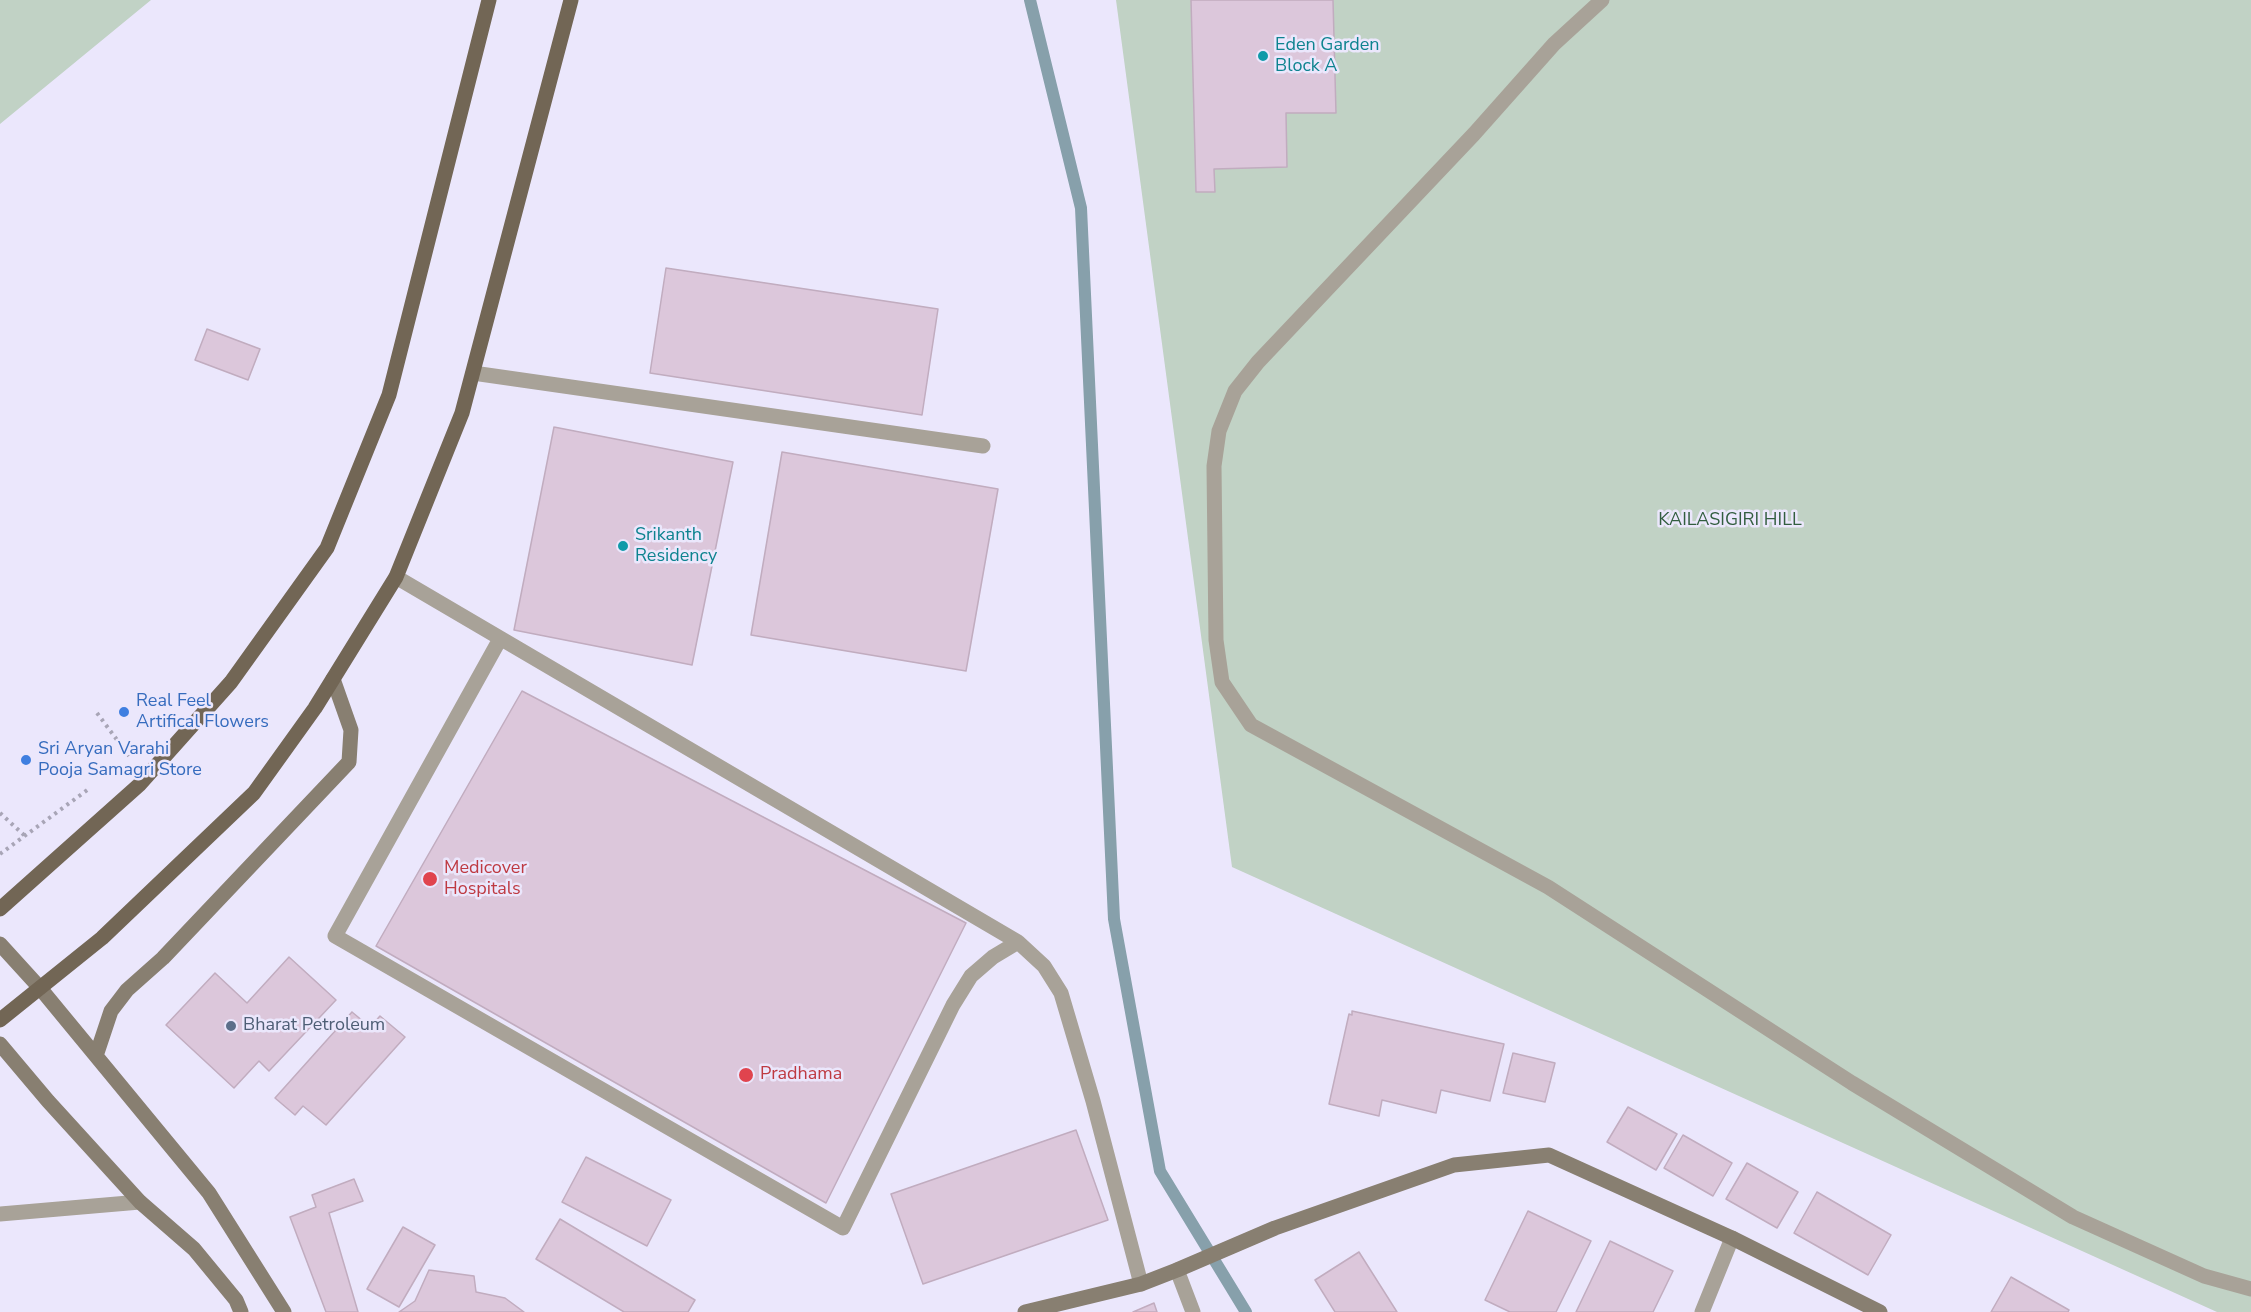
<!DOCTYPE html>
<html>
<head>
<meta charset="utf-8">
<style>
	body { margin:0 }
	canvas { display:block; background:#ebe7fc }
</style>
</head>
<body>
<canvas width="2251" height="1312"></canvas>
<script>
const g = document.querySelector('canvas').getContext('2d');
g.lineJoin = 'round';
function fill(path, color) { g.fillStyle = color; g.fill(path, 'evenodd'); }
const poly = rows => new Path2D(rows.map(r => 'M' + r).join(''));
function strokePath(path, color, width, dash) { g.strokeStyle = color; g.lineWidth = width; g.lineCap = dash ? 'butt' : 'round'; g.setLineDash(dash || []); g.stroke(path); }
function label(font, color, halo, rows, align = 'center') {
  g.font = font + ' "Nunito Sans",sans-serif'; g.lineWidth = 5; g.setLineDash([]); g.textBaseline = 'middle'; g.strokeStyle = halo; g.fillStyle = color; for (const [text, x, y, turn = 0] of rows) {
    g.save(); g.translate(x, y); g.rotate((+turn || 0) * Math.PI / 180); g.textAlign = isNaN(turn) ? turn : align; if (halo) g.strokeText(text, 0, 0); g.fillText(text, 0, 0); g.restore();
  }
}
const green = poly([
	[0,0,151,0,0,124],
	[1116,0,2251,0,2251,1312,2217,1312,1232,867]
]);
const stream = poly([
	[1030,0,1081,208,1114,919,1160,1171,1246,1312]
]);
const building = poly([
	[1191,0,1333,0,1336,113,1286,113,1287,167,1214,169,1215,192,1196,192,1191,0],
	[666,268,938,309,922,415,650,373,666,268],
	[207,329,260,349,248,380,195,360,207,329],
	[554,427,733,462,692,665,514,630,554,427],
	[782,452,998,489,966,671,751,635,782,452],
	[522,691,966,923,826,1203,376,946,522,691],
	[289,957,336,1000,269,1071,259,1061,234,1088,166,1025,215,973,247,1003,289,957],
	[1352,1011,1504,1044,1490,1101,1441,1090,1436,1113,1382,1100,1379,1116,1329,1104,1349,1014,1352,1015,1352,1011],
	[352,1012,370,1027,380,1016,405,1037,326,1125,303,1106,295,1115,275,1098,352,1012],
	[1513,1053,1555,1063,1545,1102,1503,1093,1513,1053],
	[1628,1107,1677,1134,1656,1170,1607,1142,1628,1107],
	[1076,1130,1108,1220,923,1284,891,1194,1076,1130],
	[1683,1135,1732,1163,1713,1196,1664,1168,1683,1135],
	[586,1157,671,1200,647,1246,562,1202,586,1157],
	[1747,1163,1798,1192,1777,1228,1726,1199,1747,1163],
	[354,1179,363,1201,329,1213,358,1312,326,1312,290,1217,316,1207,312,1195,354,1179],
	[1817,1192,1891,1235,1868,1275,1794,1233,1817,1192],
	[1528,1211,1591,1241,1556,1312,1510,1312,1485,1300,1528,1211],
	[560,1219,695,1300,688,1312,624,1312,536,1259,560,1219],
	[403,1227,435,1245,399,1307,367,1289,403,1227],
	[1610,1241,1673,1271,1653,1312,1576,1312,1610,1241],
	[1359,1252,1397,1312,1335,1312,1315,1280,1359,1252],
	[429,1270,474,1276,476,1292,505,1298,524,1312,399,1312,415,1301,429,1270],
	[2011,1277,2069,1310,2068,1312,1991,1312,2011,1277],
	[1154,1303,1157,1312,1133,1312,1154,1303]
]);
const path = poly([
	[97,713,129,756],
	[0,813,25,836],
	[0,854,90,788]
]);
const street = poly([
	[1602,0,1554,44,1474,134,1258,362,1235,391,1219,431,1214,466,1216,640,1222,682,1251,725,1548,887,1852,1083,2073,1217,2204,1276,2251,1289],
	[473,373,983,446],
	[396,577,1018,942,993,957,971,976,953,1005,843,1228,335,936,500,639],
	[1018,942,1044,966,1061,993,1093,1101,1141,1284],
	[0,1214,140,1202],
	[1177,1270,1193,1312],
	[1702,1312,1732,1238]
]);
const secondary = poly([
	[0,944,40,988,209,1193,284,1312],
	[0,1044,48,1101,140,1202,194,1249,236,1300,241,1312],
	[96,1056,111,1011,127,990,163,958,349,762,351,730,333,679],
	[1025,1312,1141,1284,1177,1270,1275,1228,1454,1165,1549,1155,1732,1238,1880,1312]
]);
const primary = poly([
	[0,909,139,785,231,682,327,548,389,395,489,0],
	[0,1020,102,938,254,793,315,708,396,577,462,413,571,0]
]);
const markers = [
	[1263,56,6,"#0f9aa8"],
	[623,546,6,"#0f9aa8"],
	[124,712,6,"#3f7fe0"],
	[26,760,6,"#3f7fe0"],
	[430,879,8,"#e0444e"],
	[231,1026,6,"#5c6f8a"],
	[746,1075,8,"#e0444e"]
];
const cultureNames = [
	["Eden Garden",1275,46],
	["Block A",1275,67],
	["Srikanth",635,536],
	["Residency",635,557]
];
const parkNames = [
	["KAILASIGIRI HILL",1730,521]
];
const shopNames = [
	["Real Feel",136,702],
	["Artifical Flowers",136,723],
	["Sri Aryan Varahi",38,750],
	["Pooja Samagri Store",38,771]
];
const healthNames = [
	["Medicover",444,869],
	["Hospitals",444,890],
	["Pradhama",760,1075]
];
const serviceNames = [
	["Bharat Petroleum",243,1026]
];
fill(green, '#c1d2c5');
strokePath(stream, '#87a0ab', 12);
fill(building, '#dcc7db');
strokePath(building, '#c1acbf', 1.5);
strokePath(path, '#a8a5b6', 4, [3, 4.5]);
strokePath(street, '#a8a298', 15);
strokePath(secondary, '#887f71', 15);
strokePath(primary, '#726655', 15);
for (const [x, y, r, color] of markers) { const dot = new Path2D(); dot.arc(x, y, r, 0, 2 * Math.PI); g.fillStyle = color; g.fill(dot); strokePath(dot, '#ebe7fc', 2); }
label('18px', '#0d838f', '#ebe7fc', cultureNames, 'left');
label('18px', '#325e3f', '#ebe7fc', parkNames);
label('18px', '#366cbe', '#ebe7fc', shopNames, 'left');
label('18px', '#be3a42', '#ebe7fc', healthNames, 'left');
label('18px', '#4e5e75', '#ebe7fc', serviceNames, 'left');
</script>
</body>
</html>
